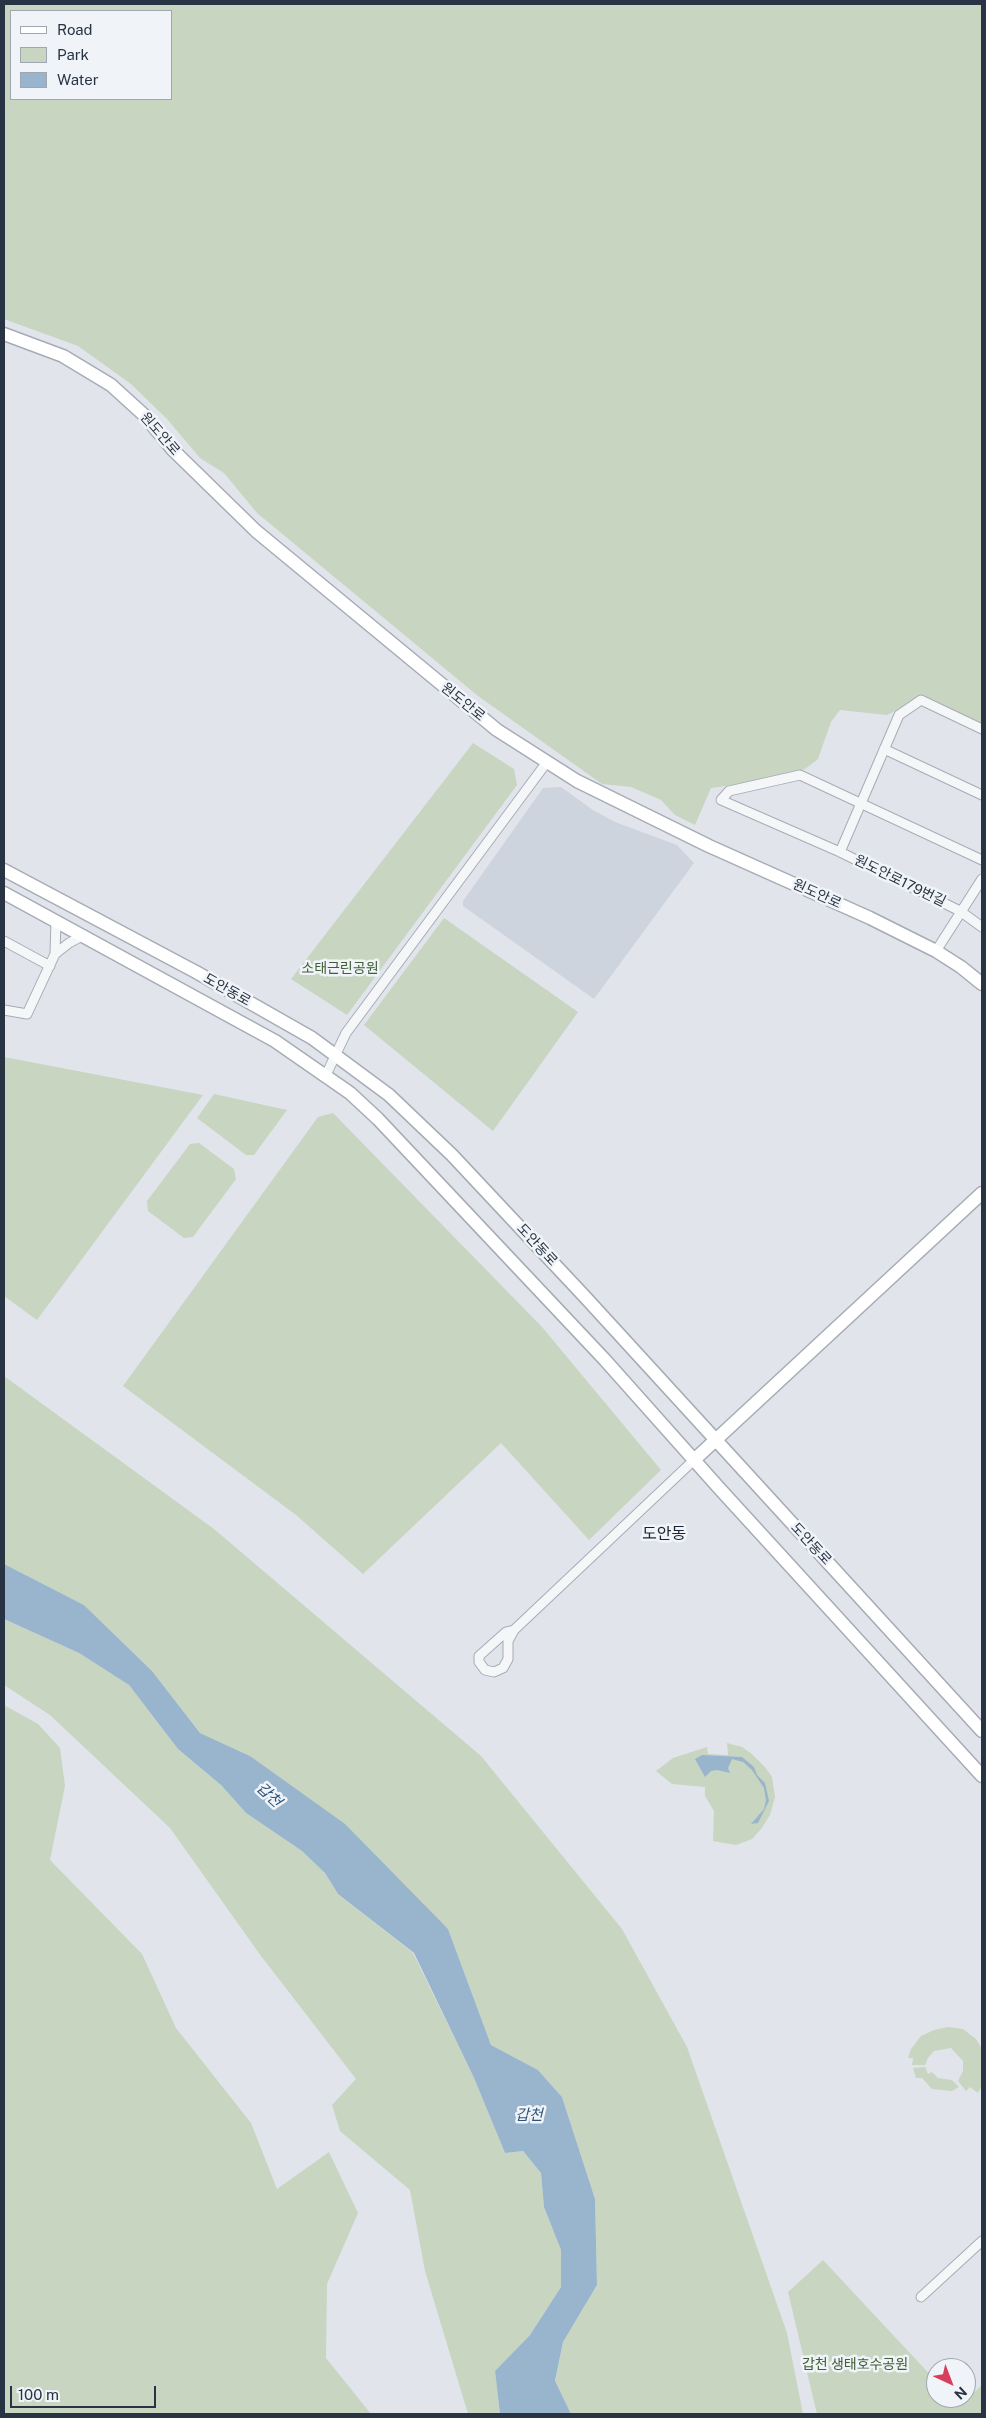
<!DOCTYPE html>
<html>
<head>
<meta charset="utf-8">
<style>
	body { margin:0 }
	#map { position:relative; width:986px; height:2418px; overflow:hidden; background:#e1e5eb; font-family:"Public Sans",sans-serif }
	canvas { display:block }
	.frame { position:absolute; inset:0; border:5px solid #283344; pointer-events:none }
	.legend { position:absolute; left:10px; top:10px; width:162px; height:90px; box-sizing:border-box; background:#f0f4f8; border:1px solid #a0a7b0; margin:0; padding:6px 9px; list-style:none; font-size:15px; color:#283344 }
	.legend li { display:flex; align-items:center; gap:10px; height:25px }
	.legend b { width:25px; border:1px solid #a0a7b0 }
	.north { position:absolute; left:926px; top:2358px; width:50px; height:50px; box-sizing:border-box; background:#f0f4f8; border:1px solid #a0a7b0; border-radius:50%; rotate:137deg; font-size:14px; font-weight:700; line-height:20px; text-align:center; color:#283344 }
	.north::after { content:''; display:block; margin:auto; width:18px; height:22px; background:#d93d5d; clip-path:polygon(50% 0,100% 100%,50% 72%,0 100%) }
	.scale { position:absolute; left:10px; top:2386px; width:146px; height:22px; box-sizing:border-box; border:2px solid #283344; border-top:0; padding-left:6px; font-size:15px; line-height:18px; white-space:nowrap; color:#283344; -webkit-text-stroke:4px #f0f4f8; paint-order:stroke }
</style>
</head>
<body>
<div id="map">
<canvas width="986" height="2418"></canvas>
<div class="frame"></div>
<ul class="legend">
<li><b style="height:6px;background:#fff"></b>Road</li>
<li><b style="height:14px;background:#c7d5c1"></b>Park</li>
<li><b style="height:14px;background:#99b5cd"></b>Water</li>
</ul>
<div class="north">N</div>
<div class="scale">100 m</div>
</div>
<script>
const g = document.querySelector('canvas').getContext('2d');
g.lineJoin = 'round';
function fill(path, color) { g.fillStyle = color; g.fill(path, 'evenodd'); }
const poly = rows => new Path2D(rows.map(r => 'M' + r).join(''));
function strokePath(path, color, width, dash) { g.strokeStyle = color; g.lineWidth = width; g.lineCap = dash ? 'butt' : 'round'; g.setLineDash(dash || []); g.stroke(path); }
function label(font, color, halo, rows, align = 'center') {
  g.font = font + ' "Public Sans","Noto Sans KR",sans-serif'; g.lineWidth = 5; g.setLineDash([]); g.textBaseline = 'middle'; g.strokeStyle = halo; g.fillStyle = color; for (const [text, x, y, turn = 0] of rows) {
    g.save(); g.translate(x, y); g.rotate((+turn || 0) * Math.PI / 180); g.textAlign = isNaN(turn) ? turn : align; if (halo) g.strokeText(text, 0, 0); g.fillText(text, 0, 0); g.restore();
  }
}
const built = poly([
	[561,787,593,810,615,822,677,845,694,863,594,999,463,906,463,901,543,788]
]);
const green = poly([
	[4,4,982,4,982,730,921,698,887,715,840,710,831,722,818,759,805,769,762,781,711,788,695,825,675,815,661,800,631,787,602,784,478,696,257,513,224,473,200,458,167,419,131,384,78,346,4,319],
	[11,11,171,11,171,99,11,99],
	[473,743,514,769,517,785,347,1015,291,979],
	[444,918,578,1012,493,1131,364,1025],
	[4,1057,203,1095,37,1320,4,1296],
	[214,1094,287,1110,254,1155,246,1155,197,1118],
	[333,1113,542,1327,661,1470,589,1540,501,1443,363,1574,296,1515,123,1386,318,1117],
	[199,1143,234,1169,236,1179,193,1237,184,1238,148,1211,147,1201,190,1144],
	[4,1376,214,1529,481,1756,622,1929,687,2047,787,2333,803,2414,571,2414,555,2382,563,2342,597,2285,595,2199,562,2097,538,2070,491,2045,448,1929,250,1756,200,1733,152,1671,84,1605,4,1564],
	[4,1619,79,1653,129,1685,178,1749,221,1785,246,1813,302,1851,325,1873,338,1894,413,1953,474,2078,505,2153,523,2151,541,2173,544,2207,561,2250,561,2287,530,2335,495,2371,500,2414,468,2414,425,2271,410,2190,340,2131,332,2105,356,2079,261,1956,170,1828,50,1715,4,1685],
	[4,1705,38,1724,60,1748,65,1786,50,1860,142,1954,176,2028,251,2123,277,2189,329,2152,358,2213,327,2284,326,2358,371,2414,4,2414],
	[727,1743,742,1747,752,1754,765,1767,772,1777,775,1797,770,1815,761,1829,752,1839,736,1845,713,1841,714,1811,705,1796,705,1787,672,1784,656,1771,673,1758,707,1747,708,1754,728,1755],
	[948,2027,963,2029,976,2039,982,2049,982,2085,978,2093,970,2087,966,2091,958,2081,963,2071,963,2061,951,2048,934,2051,928,2058,925,2065,912,2065,913,2058,908,2058,911,2049,921,2036,934,2030],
	[925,2067,928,2074,932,2072,938,2078,952,2080,959,2087,952,2091,932,2089,922,2078,916,2078,913,2068],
	[823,2260,936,2381,936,2398,952,2398,959,2406,982,2385,982,2414,817,2414,788,2292]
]);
const water = poly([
	[4,1564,84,1605,152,1671,200,1733,250,1756,345,1824,448,1929,491,2045,538,2070,562,2097,595,2199,597,2285,563,2342,555,2381,571,2414,500,2414,495,2371,530,2335,561,2287,561,2250,544,2207,541,2173,523,2151,505,2153,474,2078,414,1953,338,1894,325,1873,302,1851,246,1813,221,1785,178,1749,129,1685,79,1653,4,1619],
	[702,1755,742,1757,754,1767,757,1775,765,1783,769,1801,758,1823,751,1824,764,1809,766,1800,764,1788,752,1770,743,1762,732,1759,728,1768,730,1773,717,1770,711,1771,705,1777,695,1759]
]);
const street = poly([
	[884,749,982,795],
	[840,852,899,715,921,700,982,729],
	[982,860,800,775,729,791,721,800,840,852,960,911,982,927],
	[4,941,50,966],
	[936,951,982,879],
	[55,954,69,943,84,935],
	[4,1010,27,1014,55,954,56,920],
	[326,1075,346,1033,547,762],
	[514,1630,506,1632,479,1656,479,1662,485,1670,494,1672,503,1668,508,1659,508,1641,514,1630,694,1460],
	[921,2297,982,2241]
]);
const secondary = poly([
	[4,334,63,356,111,385,144,415,173,450,256,531,497,730,577,781,709,846,870,918,936,951,961,967,982,984],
	[4,870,196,972,312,1038,389,1095,452,1155,586,1298,982,1731],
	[4,893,275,1041,350,1093,378,1119,605,1360,719,1488,982,1776],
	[694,1460,982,1193]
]);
const streetNames = [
	["원도안로",160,434,49],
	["원도안로",463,702,39],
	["원도안로179번길",900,881,26],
	["원도안로",817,894,24],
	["도안동로",227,990,29],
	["도안동로",537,1245,47],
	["도안동로",811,1544,47]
];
const parkNames = [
	["소태근린공원",340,969],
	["갑천 생태호수공원",855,2365]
];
const waterNames = [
	["갑천",269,1795,43],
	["갑천",529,2115]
];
const quarterNames = [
	["도안동",664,1534]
];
fill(built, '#ced4dd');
fill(green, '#c7d5c1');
fill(water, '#99b5cd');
strokePath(street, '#a6acb6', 11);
strokePath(secondary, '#a6acb6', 15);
strokePath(street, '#f4f6f8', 9);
strokePath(secondary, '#fff', 12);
label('14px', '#283344', '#f0f4f8', streetNames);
label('14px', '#3f6034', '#f0f4f8', parkNames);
label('italic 15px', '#2e557b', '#f0f4f8', waterNames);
label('16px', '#1a2434', '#f0f4f8', quarterNames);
</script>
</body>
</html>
